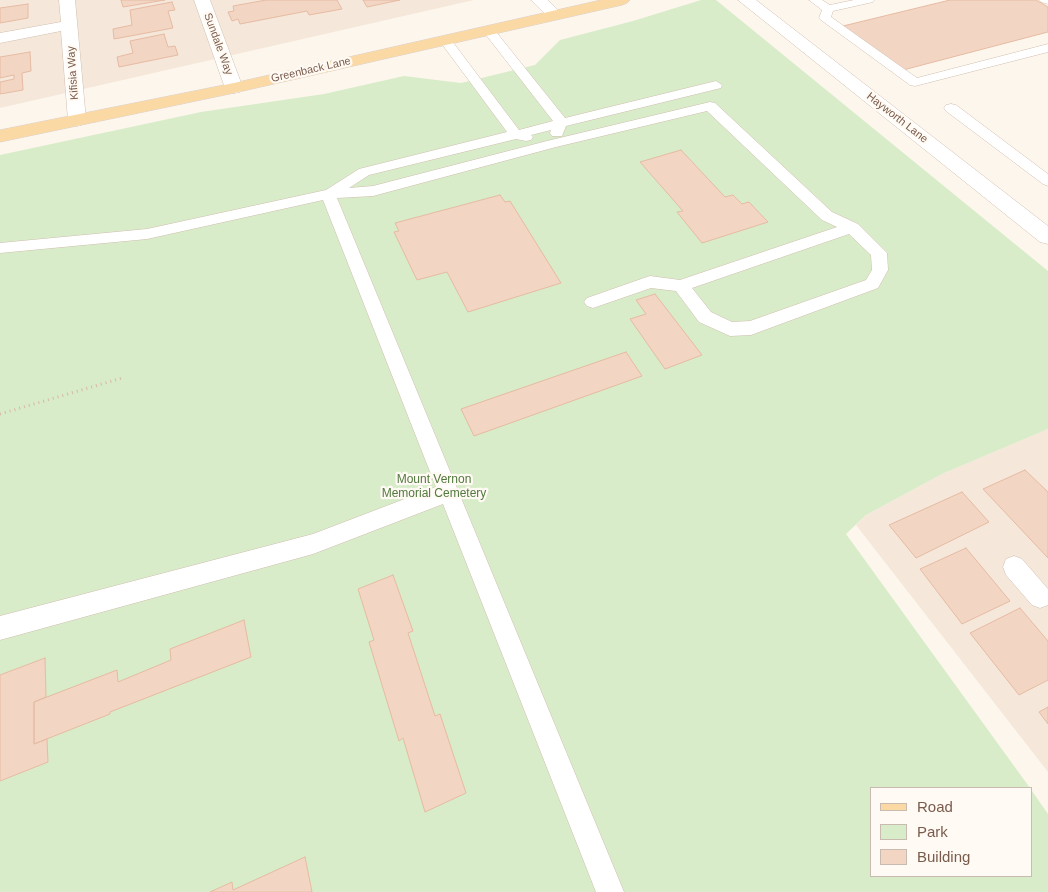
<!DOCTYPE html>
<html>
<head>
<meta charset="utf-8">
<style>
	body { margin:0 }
	#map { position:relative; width:1048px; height:892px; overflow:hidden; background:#fdf6ec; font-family:Arial,sans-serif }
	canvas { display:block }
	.legend { position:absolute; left:870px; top:787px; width:162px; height:90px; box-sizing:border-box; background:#fffaf3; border:1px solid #cabbb1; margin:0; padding:6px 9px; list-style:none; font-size:15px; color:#7a5c4d }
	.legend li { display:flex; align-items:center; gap:10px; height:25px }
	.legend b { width:25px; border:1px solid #cabbb1 }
</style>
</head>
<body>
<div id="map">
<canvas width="1048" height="892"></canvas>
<ul class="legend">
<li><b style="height:6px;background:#fbd9a5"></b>Road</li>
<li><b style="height:14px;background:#d8ecc9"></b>Park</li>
<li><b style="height:14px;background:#f3d5c3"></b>Building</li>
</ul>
</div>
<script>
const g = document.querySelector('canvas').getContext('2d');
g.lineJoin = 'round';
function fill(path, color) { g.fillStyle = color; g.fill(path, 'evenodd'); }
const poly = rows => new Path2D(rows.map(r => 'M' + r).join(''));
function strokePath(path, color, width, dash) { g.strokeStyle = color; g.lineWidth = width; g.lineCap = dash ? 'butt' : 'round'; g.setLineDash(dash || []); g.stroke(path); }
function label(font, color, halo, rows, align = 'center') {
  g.font = font + ' Arial,sans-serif'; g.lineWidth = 4.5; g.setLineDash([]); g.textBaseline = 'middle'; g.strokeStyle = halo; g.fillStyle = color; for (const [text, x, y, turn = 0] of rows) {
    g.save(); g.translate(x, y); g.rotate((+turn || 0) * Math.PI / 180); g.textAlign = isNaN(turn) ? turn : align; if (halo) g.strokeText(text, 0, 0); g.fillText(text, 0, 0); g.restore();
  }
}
const residential = poly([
	[0,0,474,0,0,108],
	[1048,429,1048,772,856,525,866,515,942,474]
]);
const green = poly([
	[701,0,716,0,1048,271,1048,429,942,474,866,515,846,534,1030,788,872,788,872,876,1032,876,1032,791,1048,814,1048,892,0,892,0,155,201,112,324,94,404,76,461,83,535,65,560,40,633,21]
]);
const building = poly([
	[121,0,165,0,123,7,121,0],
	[266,0,337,0,342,9,309,15,307,11,240,24,238,19,232,21,228,12,234,11,233,6,266,0],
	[363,0,400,0,367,7,363,0],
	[950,0,1036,0,1048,7,1048,32,903,70,843,26,950,0],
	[172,2,175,10,168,11,173,28,114,39,113,29,132,25,130,10,172,2],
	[28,4,28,18,0,23,0,8,28,4],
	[164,34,168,47,175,46,178,55,119,67,117,57,133,53,130,41,164,34],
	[30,52,31,71,22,73,23,90,0,94,0,82,14,79,14,75,0,78,0,57,30,52],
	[681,150,725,197,733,195,742,204,749,202,768,222,702,243,677,212,683,211,640,162,681,150],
	[500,195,505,202,510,201,561,283,468,312,447,272,417,280,394,232,399,231,395,223,500,195],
	[655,294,702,355,665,369,630,319,646,314,636,300,655,294],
	[626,352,642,376,474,436,461,409,626,352],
	[1025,470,1048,492,1048,558,983,489,1025,470],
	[962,492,989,522,916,558,889,525,962,492],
	[966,548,1010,601,962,624,920,569,966,548],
	[393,575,413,631,408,633,435,716,440,714,466,793,425,812,403,738,399,741,369,642,374,640,358,589,393,575],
	[1020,608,1048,641,1048,680,1019,695,970,633,1020,608],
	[244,620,251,657,110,712,110,714,34,744,34,702,117,670,118,682,171,660,170,649,244,620],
	[45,658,46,697,34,702,34,744,47,739,48,762,0,781,0,675,45,658],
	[1048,707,1048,724,1039,712,1048,707],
	[305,857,312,892,210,892,232,882,233,890,305,857]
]);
const path = poly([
	[0,414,122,378]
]);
const service = poly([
	[809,0,822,0,830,5,854,0,875,0,873,2,833,11,831,17,917,78,1048,44,1048,52,915,86,910,85,821,20,819,18,822,10,809,0],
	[1039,0,1048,0,1048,4,1041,2,1039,0],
	[489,27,493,28,565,118,716,81,722,85,721,88,566,126,562,136,552,136,550,133,551,130,531,135,533,137,531,140,526,141,516,139,369,175,349,188,373,186,547,141,710,102,715,103,832,212,858,224,887,253,888,270,878,288,751,335,730,336,699,322,676,291,651,288,593,308,587,306,584,302,587,298,644,278,650,276,680,280,837,227,822,220,707,111,556,147,373,196,337,198,624,892,596,892,443,504,313,554,0,640,0,616,313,534,436,487,323,200,147,239,0,253,0,243,147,229,326,190,359,169,507,132,439,40,445,36,449,37,519,130,553,121,483,31,489,27],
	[849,234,871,255,872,270,866,280,750,321,732,322,711,312,692,288,849,234],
	[951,104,956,105,1048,174,1048,186,1043,184,946,111,944,108,946,105,951,104],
	[1014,556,1022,559,1048,589,1048,605,1040,608,1032,605,1006,575,1003,567,1006,559,1014,556]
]);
const minor = poly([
	[59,0,75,0,86,120,84,124,77,126,70,124,68,120,61,31,0,43,0,33,61,22,59,0],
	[194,0,210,0,243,88,240,92,234,93,228,92,225,88,194,0],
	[531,0,548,0,563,15,561,18,549,18,531,0],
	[738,0,756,0,1048,226,1048,244,1040,242,738,0]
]);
const primary = poly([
	[601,0,630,0,627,3,622,5,234,93,0,142,0,130,234,83,601,0]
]);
const farStreetnames = [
	["Sundale Way",218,44,70],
	["Greenback Lane",311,70,-13],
	["Kifisia Way",73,73,-94],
	["Hayworth Lane",897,118,38]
];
const parkNames = [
	["Mount Vernon",434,480],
	["Memorial Cemetery",434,494]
];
fill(residential, '#f5e8da');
fill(green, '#d8ecc9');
fill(building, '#f3d5c3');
strokePath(building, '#e6bba3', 1);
strokePath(service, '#d1beb0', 1);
strokePath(minor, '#d1beb0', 1);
strokePath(primary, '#dad1cd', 1);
strokePath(path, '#d9b8a5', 3, [1, 4]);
fill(service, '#fff');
fill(minor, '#fff');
fill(primary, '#fbd9a5');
label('11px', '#7a5c4d', '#fffaf3', farStreetnames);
label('12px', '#537a41', '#fffaf3', parkNames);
</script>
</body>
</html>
